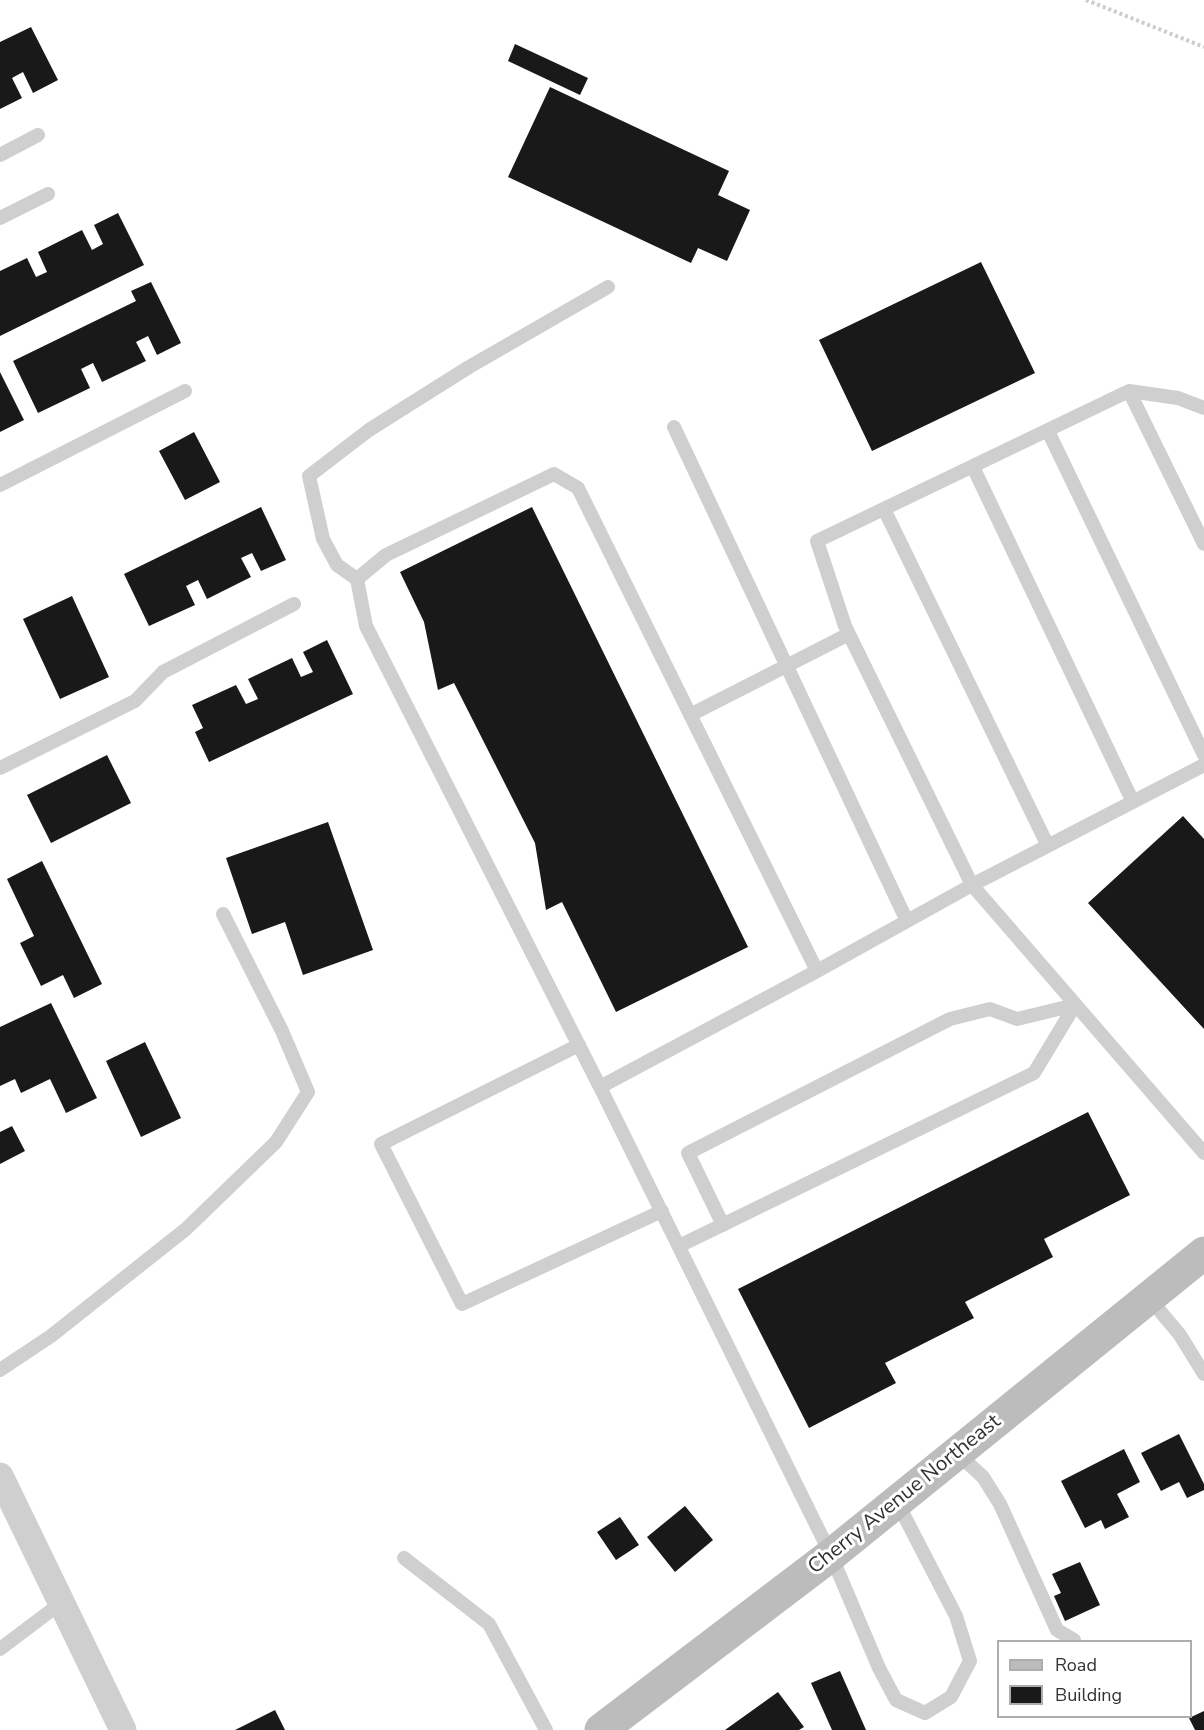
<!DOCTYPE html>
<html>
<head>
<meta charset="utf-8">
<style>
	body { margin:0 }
	#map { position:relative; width:1204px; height:1730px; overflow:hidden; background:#fff; font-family:"Nunito Sans",sans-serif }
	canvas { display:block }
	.legend { position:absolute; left:997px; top:1640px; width:195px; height:78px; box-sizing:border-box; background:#fff; border:2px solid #adadad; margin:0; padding:8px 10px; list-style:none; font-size:18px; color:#323232 }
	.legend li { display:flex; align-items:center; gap:12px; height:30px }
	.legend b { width:30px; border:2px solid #adadad }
</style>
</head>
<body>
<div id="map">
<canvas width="1204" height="1730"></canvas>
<ul class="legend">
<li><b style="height:8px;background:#bcbcbc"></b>Road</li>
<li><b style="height:16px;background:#191919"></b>Building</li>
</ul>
</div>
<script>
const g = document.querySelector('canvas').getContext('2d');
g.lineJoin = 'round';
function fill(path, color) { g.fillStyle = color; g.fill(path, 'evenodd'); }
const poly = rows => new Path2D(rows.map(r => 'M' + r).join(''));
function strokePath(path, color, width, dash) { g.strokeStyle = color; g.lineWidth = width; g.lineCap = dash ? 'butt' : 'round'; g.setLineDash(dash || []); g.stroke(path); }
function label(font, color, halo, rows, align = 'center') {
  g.font = font + ' "Nunito Sans",sans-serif'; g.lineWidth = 6; g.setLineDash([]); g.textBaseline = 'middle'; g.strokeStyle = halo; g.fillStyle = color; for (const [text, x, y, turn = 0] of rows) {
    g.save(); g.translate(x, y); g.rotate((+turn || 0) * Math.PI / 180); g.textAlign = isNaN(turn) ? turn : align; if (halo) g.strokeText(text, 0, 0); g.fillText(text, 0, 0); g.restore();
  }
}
const building = poly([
	[31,27,58,80,33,93,23,72,12,78,22,98,0,109,0,42],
	[515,44,588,78,580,95,508,61],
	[550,87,729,171,718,195,750,210,727,261,698,248,691,263,508,177],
	[118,213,144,265,0,336,0,271,27,258,36,277,47,272,38,252,82,230,92,250,103,244,94,225],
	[981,262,1035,373,872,451,819,340],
	[151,282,181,343,157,355,148,336,136,342,146,361,102,382,93,363,81,369,90,388,38,413,13,361,136,301,131,291],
	[0,372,24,420,0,432],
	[194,432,220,482,185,500,159,451],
	[261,507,286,560,261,571,252,553,241,558,251,577,207,599,198,580,186,586,195,605,149,626,124,574],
	[532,507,748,947,616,1012,562,902,546,910,535,843,454,683,438,690,424,622,400,572],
	[72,596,109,677,60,699,23,619],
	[327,640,353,694,209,762,195,732,203,728,192,705,236,685,246,704,258,699,248,679,292,658,301,677,313,672,303,652],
	[107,755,131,803,51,843,27,795],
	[1183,816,1204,839,1204,1029,1088,903],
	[328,822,373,950,303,975,285,922,252,934,226,858],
	[42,861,102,984,74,998,63,975,41,986,20,943,34,936,7,879],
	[51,1003,97,1098,66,1113,50,1079,21,1093,15,1079,0,1086,0,1027],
	[145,1042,181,1118,141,1137,106,1061],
	[1088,1112,1130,1195,1044,1239,1053,1257,965,1302,974,1318,885,1363,896,1383,809,1428,738,1289],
	[12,1126,25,1151,0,1164,0,1132],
	[1179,1434,1204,1484,1204,1490,1187,1498,1179,1482,1161,1491,1141,1453],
	[1124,1449,1140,1482,1117,1494,1129,1517,1105,1529,1101,1520,1085,1528,1061,1481],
	[685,1506,713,1540,675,1572,647,1537],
	[620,1517,639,1545,616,1560,597,1532],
	[1080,1562,1100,1605,1065,1621,1054,1596,1061,1593,1052,1574],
	[840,1671,866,1730,832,1730,811,1683],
	[778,1692,804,1727,799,1730,725,1730],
	[275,1710,285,1730,235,1730],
	[1204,1711,1204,1730,1195,1730,1189,1718]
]);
const path = poly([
	[1086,0,1204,47]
]);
const lane = poly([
	[0,155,38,135],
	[0,218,48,194],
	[1129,391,1204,544],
	[1204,408,1178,398,1129,391,817,541,845,626,972,885,1204,765],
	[674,427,907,921],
	[1048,431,1204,755],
	[973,467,1133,802],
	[0,485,185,391],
	[884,509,1048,846],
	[357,579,337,565,323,539,309,476,369,430,469,367,608,287],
	[690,715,849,634],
	[0,768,135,701,163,672,294,604],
	[817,971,578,488,554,474,386,555,357,579,366,626,600,1087,817,971,972,885,1204,1153],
	[579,1045,381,1144,462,1304,662,1211],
	[600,1087,831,1555,879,1668,896,1700,925,1713,951,1697,970,1661,956,1616,897,1502],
	[723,1225,688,1153,950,1019,990,1009,1017,1019,1075,1005],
	[679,1246,1034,1073,1075,1005],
	[1149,1298,1180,1335,1204,1374],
	[0,1370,51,1336,186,1229,276,1142,308,1092,282,1031,223,914],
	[957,1453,983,1477,1000,1504,1057,1630,1074,1640],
	[404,1558,489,1624,546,1730],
	[0,1649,61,1603]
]);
const street = poly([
	[0,1476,123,1730]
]);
const secondary = poly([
	[601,1730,831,1555,1204,1253]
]);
const streetNames = [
	["Cherry Avenue Northeast",905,1495,-39]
];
fill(building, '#191919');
strokePath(path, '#ccc', 4, [3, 3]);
strokePath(lane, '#cfcfcf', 14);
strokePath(street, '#cfcfcf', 27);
strokePath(secondary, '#bcbcbc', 33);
label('21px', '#323232', '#fff', streetNames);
</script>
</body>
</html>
